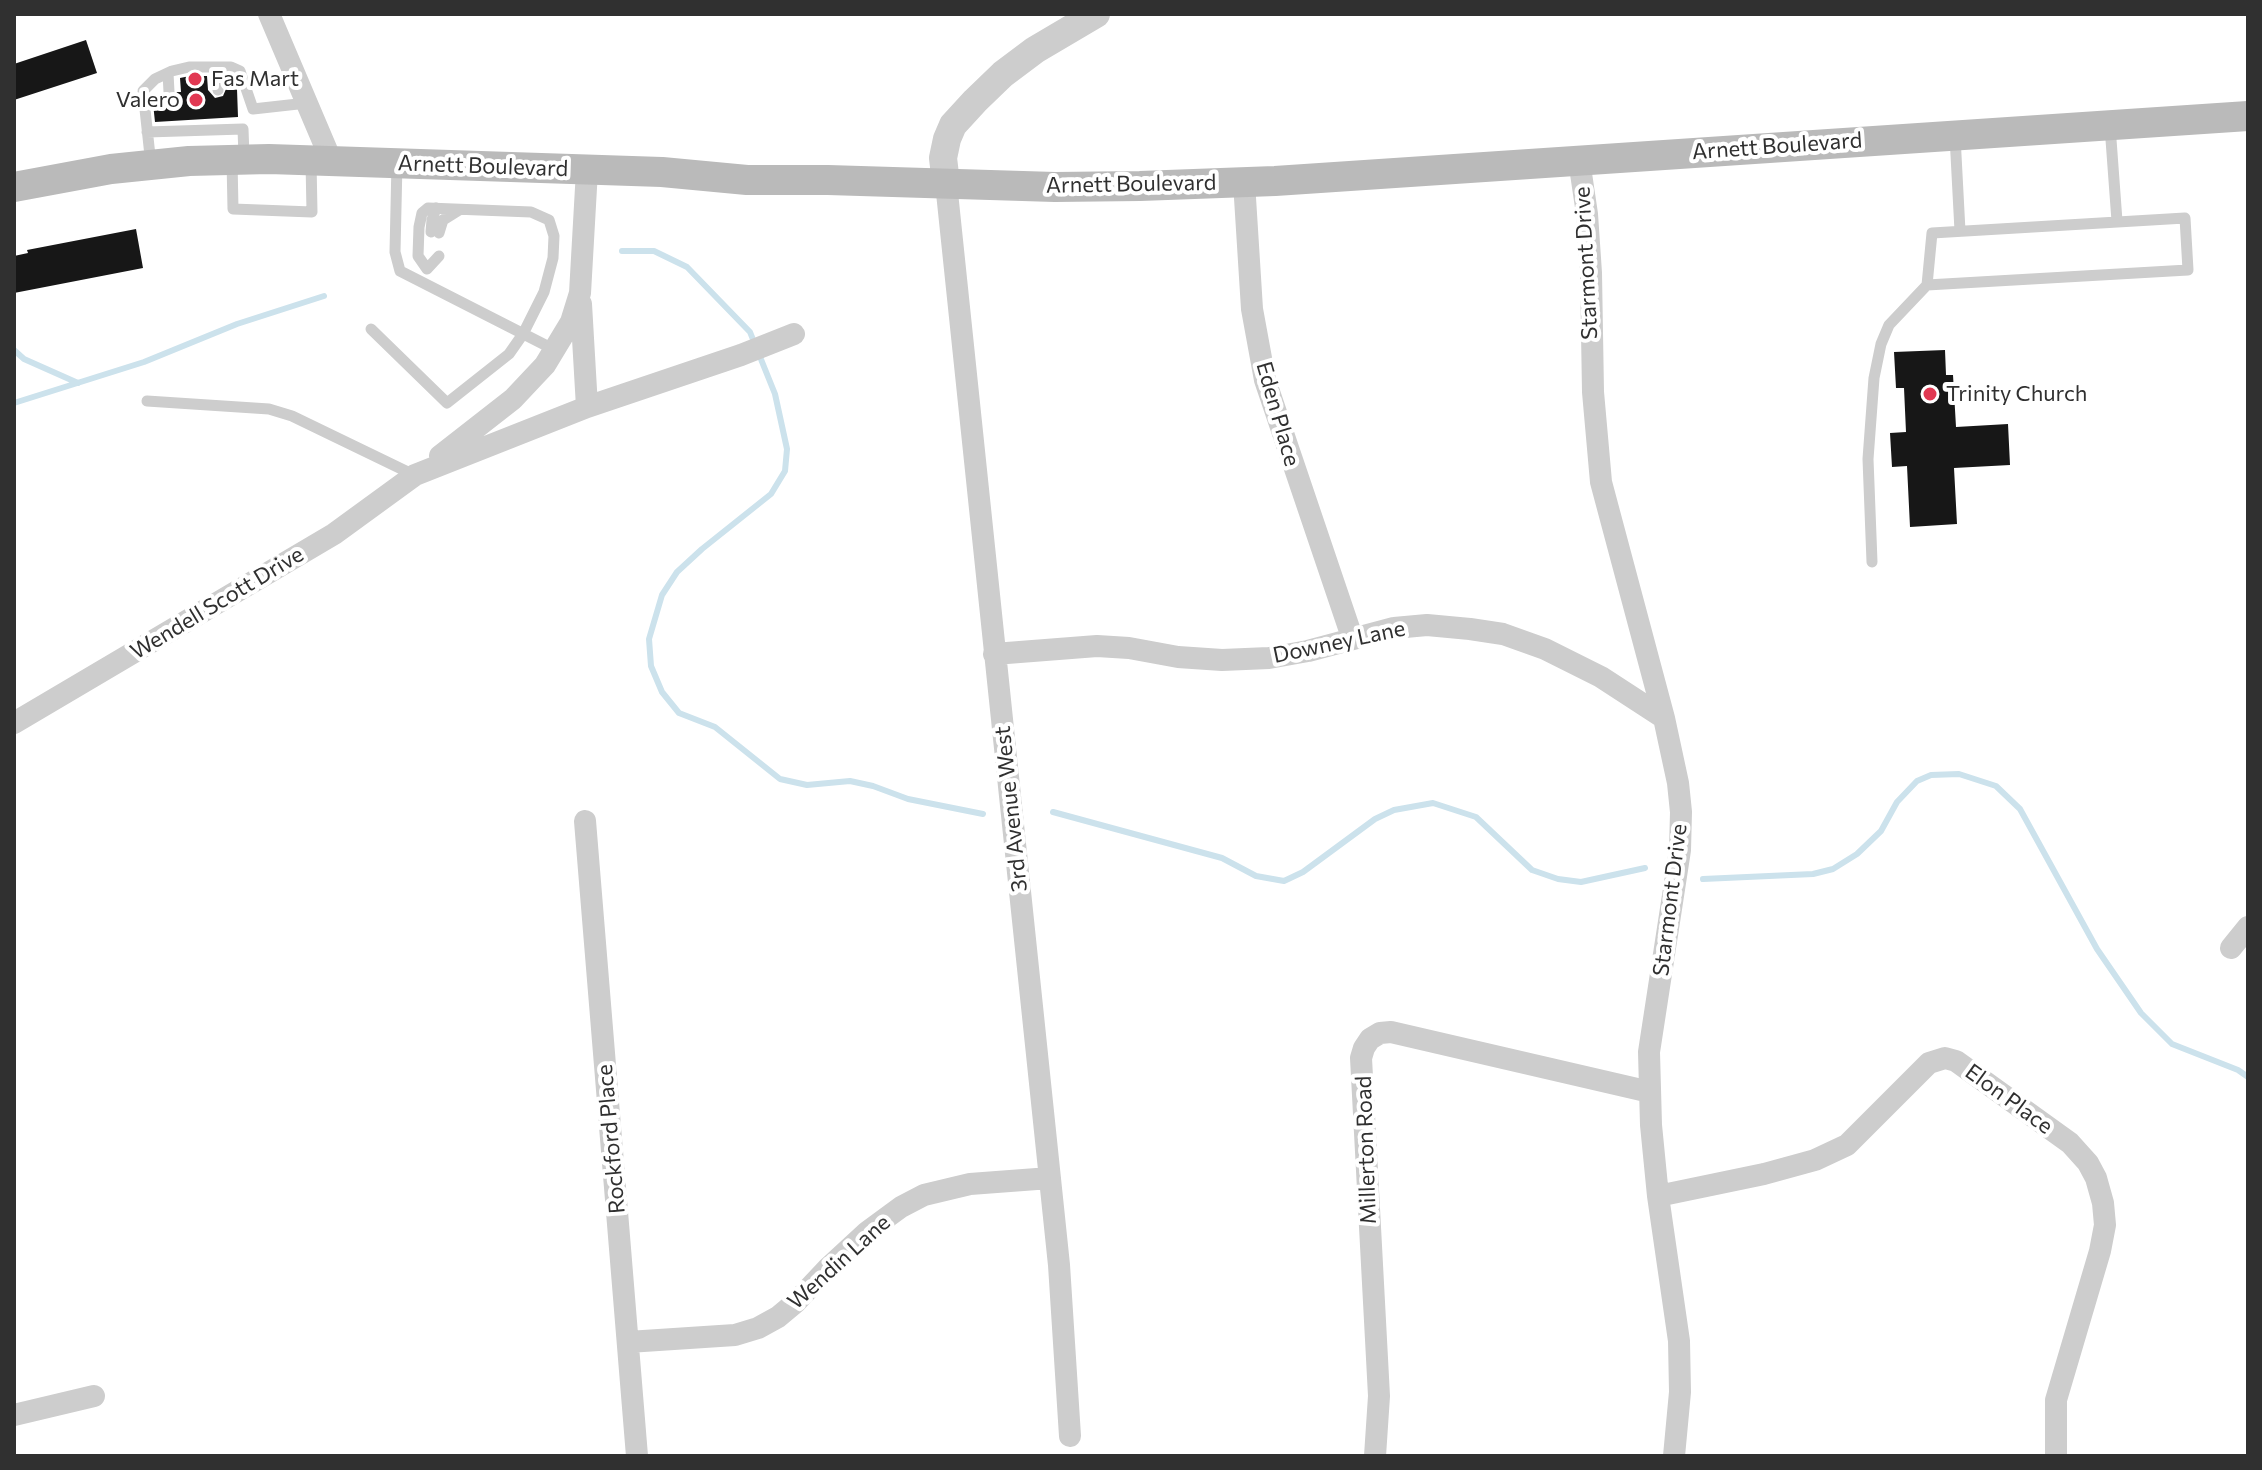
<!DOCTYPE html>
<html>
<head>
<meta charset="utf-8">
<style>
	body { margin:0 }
	#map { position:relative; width:2262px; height:1470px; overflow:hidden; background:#fff; font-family:Commissioner,sans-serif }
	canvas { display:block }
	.frame { position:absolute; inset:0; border:16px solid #303030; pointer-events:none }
</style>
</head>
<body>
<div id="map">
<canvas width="2262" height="1470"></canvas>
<div class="frame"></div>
</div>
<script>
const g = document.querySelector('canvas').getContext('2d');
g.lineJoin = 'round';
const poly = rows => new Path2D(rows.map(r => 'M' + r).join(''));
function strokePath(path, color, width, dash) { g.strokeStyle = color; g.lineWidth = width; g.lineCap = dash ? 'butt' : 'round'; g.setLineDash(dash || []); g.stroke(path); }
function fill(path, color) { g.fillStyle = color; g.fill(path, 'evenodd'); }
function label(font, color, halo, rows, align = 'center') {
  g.font = font + ' Commissioner,sans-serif'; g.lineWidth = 8; g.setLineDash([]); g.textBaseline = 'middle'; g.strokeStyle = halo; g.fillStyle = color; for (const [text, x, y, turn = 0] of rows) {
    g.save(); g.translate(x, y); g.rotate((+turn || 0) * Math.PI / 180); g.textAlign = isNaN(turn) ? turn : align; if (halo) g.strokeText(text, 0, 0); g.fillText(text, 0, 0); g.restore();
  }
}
const stream = poly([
	[622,251,654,251,687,267,750,332,775,394,787,449,785,471,771,494,702,549,677,572,662,595,649,639,651,666,662,692,679,713,715,727,780,779,807,785,850,781,873,786,908,799,983,814],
	[14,350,24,359,78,383],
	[14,403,144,362,237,324,324,296],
	[1053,812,1222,858,1256,876,1284,881,1303,872,1375,819,1394,810,1433,803,1476,817,1532,870,1558,879,1581,882,1645,868],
	[1703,879,1813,874,1833,869,1857,854,1881,831,1897,802,1917,781,1931,775,1959,774,1996,786,2020,809,2097,949,2141,1013,2172,1044,2238,1070,2248,1077]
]);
const building = poly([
	[86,40,97,73,14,100,14,64],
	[190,76,207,76,208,90,215,98,223,96,226,89,237,89,238,117,155,122,152,94,161,93,164,99,173,99,177,92,181,92,180,78],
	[136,229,143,268,14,293,14,256,28,253,27,250],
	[1945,350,1946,375,1953,375,1956,427,2008,424,2010,465,1954,468,1957,524,1910,527,1907,466,1892,467,1890,433,1906,432,1904,388,1896,388,1894,352]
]);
const service = poly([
	[216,67,218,90],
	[168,73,169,92],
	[2110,126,2117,221],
	[147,132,243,129,244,156],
	[1955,136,1960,231],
	[232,160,233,209,312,212,311,161],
	[397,163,395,252,400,271,555,350],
	[151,165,143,91,155,79,172,71,189,67,231,67,240,71,253,109,307,103],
	[431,232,432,220,436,208],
	[439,233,443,220,459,210],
	[427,269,439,256],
	[371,329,447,403,509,354,523,334,544,292,553,258,554,236,549,220,531,212,428,208,422,213,419,227,418,256,427,269],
	[147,401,269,409,292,416,414,475],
	[1872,562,1868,459,1874,378,1881,344,1889,325,1927,285,1932,233,2185,218,2188,270,1927,285]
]);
const minor = poly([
	[269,14,331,160],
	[1579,160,1587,214,1591,273,1593,392,1601,482,1664,718,1678,783,1681,812,1680,850,1649,1052,1651,1125,1658,1196,1679,1341,1680,1392,1674,1456],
	[1244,182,1252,309,1265,380,1352,637],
	[946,183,1059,1265,1070,1436],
	[581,304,587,407],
	[440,456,513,399,545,365,571,322,580,293,587,170],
	[994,654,1097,646,1129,648,1178,657,1222,660,1269,658,1308,651,1394,628,1427,625,1470,629,1503,634,1545,649,1601,677,1664,718],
	[14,723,334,534,415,475,587,407,741,355,794,334],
	[585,821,637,1456],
	[2231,948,2248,927],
	[1658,1196,1764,1174,1815,1160,1847,1145,1929,1063,1945,1058,1956,1061,2070,1143,2088,1163,2096,1178,2103,1203,2105,1225,2100,1251,2056,1400,2056,1456],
	[628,1342,735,1335,758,1328,778,1317,796,1302,828,1268,867,1232,901,1207,924,1195,970,1184,1050,1178],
	[14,1415,94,1396],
	[1375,1456,1379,1396,1361,1058,1364,1048,1370,1039,1380,1033,1391,1032,1650,1092]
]);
const tertiary = poly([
	[946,183,943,158,947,139,953,125,975,101,1003,74,1035,50,1096,14]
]);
const secondary = poly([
	[14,187,111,169,189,161,269,159,662,172,747,180,828,180,1055,187,1140,186,1275,181,2248,116]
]);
const markers = [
	[195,79,8,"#e13852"],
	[196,100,8,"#e13852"],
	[1930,394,8,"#e13852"]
];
const poiNames = [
	["Fas Mart",211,79],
	["Valero",180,100,"right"],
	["Trinity Church",1946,394]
];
const streetNames = [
	["Arnett Boulevard",1777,146,-4],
	["Arnett Boulevard",483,166,2],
	["Arnett Boulevard",1131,184,-1],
	["Starmont Drive",1586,263,-93],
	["Eden Place",1278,414,74],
	["Wendell Scott Drive",217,603,-31],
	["Downey Lane",1339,642,-12],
	["3rd Avenue West",1011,809,-96],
	["Starmont Drive",1670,900,-83],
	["Elon Place",2009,1099,36],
	["Rockford Place",611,1139,-95],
	["Millerton Road",1366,1150,-92],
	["Wendin Lane",839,1262,-42]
];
strokePath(stream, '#cce2ec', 6);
fill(building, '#171717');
strokePath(service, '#cdcdcd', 11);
strokePath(minor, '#cdcdcd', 22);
strokePath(tertiary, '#cdcdcd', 28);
strokePath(secondary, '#bababa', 30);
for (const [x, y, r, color] of markers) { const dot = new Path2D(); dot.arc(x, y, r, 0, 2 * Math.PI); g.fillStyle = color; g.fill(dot); strokePath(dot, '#fff', 3); }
label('22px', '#303030', '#fff', poiNames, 'left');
label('22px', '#303030', '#fff', streetNames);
</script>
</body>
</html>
